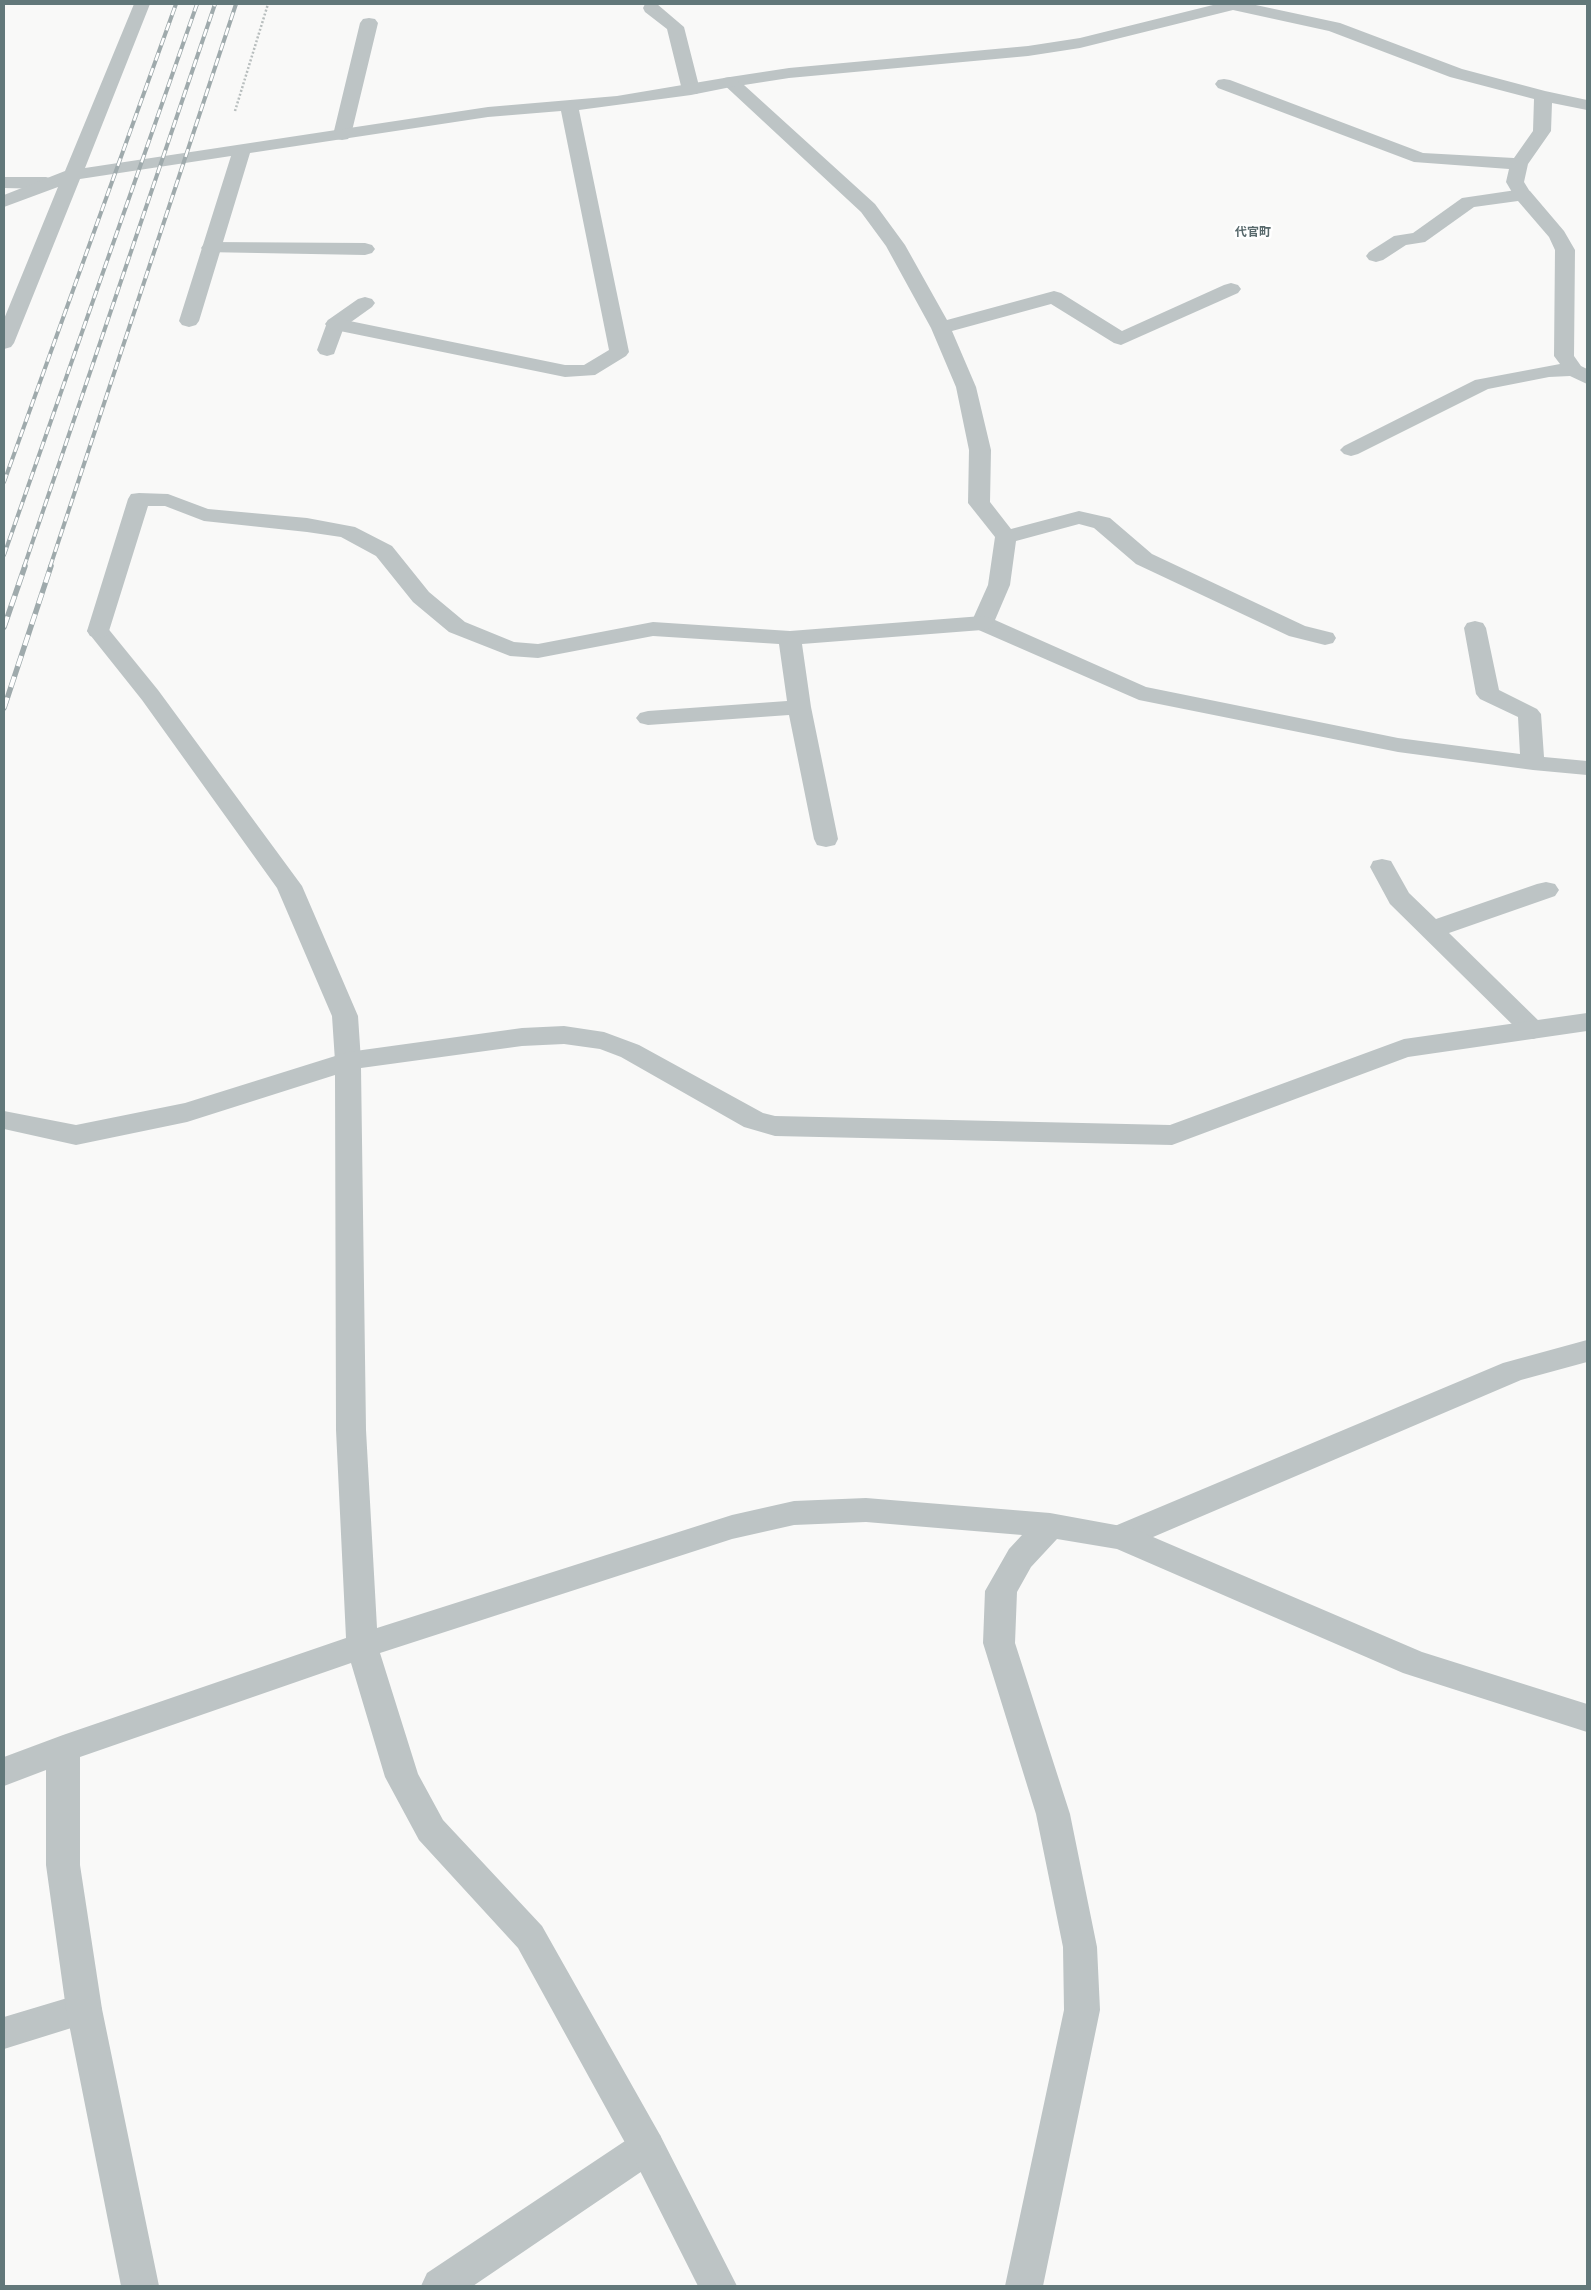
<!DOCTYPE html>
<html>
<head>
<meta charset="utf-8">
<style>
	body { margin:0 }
	#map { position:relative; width:1591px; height:2290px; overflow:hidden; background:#f9f9f8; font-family:Commissioner,sans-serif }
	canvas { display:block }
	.frame { position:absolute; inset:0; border:5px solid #62787a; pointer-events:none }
</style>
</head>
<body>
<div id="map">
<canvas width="1591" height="2290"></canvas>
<div class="frame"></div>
</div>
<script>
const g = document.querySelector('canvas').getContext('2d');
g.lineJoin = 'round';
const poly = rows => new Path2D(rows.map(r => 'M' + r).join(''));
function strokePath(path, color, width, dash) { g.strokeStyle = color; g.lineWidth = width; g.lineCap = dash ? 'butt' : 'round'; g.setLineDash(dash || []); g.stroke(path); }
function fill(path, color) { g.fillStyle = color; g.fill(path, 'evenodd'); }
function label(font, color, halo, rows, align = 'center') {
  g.font = font + ' Commissioner,"Noto Sans JP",sans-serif'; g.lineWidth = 5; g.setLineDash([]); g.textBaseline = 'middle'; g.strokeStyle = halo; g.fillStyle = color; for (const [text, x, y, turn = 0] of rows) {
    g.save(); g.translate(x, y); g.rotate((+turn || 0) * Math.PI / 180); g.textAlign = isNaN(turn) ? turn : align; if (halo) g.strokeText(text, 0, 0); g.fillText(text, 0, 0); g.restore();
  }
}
const path = poly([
	[235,111,268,4]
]);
const lane = poly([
	[645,4,657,4,684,27,700,90,697,94,685,94,682,90,667,29,645,12,643,8,645,4],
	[1217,4,1251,4,1340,23,1462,69,1545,91,1587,100,1587,110,1552,103,1551,131,1528,164,1524,182,1532,195,1530,199,1523,201,1516,199,1506,182,1509,169,1414,162,1218,88,1215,84,1218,80,1224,79,1230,80,1423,153,1514,158,1533,131,1534,99,1450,77,1329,31,1233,10,1080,48,1028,56,789,78,744,85,875,204,905,245,947,320,1054,291,1061,293,1122,331,1224,285,1231,283,1238,285,1241,289,1238,293,1121,345,1114,343,1051,304,952,331,976,387,991,450,990,502,1011,529,1079,511,1110,518,1152,554,1305,626,1333,633,1336,638,1333,643,1325,645,1289,636,1136,564,1094,528,1079,524,1016,541,1010,585,995,620,1146,687,1398,738,1520,754,1518,717,1480,699,1476,694,1464,628,1467,623,1475,621,1483,623,1486,628,1499,690,1537,709,1541,714,1544,757,1587,761,1587,775,1533,770,1398,752,1139,700,974,628,971,623,988,585,995,537,968,503,969,450,956,387,931,328,886,246,861,212,721,82,724,78,730,77,789,68,1028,46,1080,38,1217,4],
	[369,18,375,19,378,23,351,135,348,139,342,140,336,139,333,135,360,23,363,19,369,18],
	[4,177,46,177,53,179,55,183,53,187,46,189,4,188,4,177],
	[211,242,365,243,372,245,375,249,372,253,365,255,204,252,201,248,204,244,211,242],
	[365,297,372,299,375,303,372,307,344,327,334,354,327,356,320,354,317,350,328,320,358,299,365,297],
	[98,624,106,626,158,690,302,886,358,1016,361,1061,357,1067,348,1070,339,1067,335,1061,332,1016,277,888,142,700,87,631,90,626,98,624],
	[1382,859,1391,861,1409,893,1436,919,1537,884,1546,882,1555,884,1559,890,1555,896,1449,933,1542,1024,1546,1030,1542,1036,1533,1039,1524,1036,1390,904,1370,867,1373,861,1382,859],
	[1587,1340,1587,1362,1521,1380,1132,1546,1121,1549,1110,1546,1105,1537,1110,1528,1503,1363,1587,1340],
	[84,1993,97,1998,102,2009,97,2020,4,2049,4,2017,84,1993],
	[647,2130,660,2135,665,2147,660,2159,473,2286,421,2286,427,2273,634,2135,647,2130]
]);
const street = poly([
	[134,4,150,4,85,168,488,107,617,96,730,77,736,78,739,82,736,86,691,95,579,110,629,352,626,356,595,375,565,377,335,330,328,328,325,324,328,320,335,318,565,365,584,365,609,350,561,111,488,117,250,153,199,321,196,325,189,327,182,325,179,321,231,156,80,179,14,343,11,347,4,349,4,319,58,187,4,207,4,195,65,171,134,4],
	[1523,189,1530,191,1564,231,1575,250,1574,356,1581,366,1587,369,1587,384,1570,376,1549,377,1488,389,1358,454,1351,456,1344,454,1340,450,1344,446,1475,380,1560,364,1554,356,1555,250,1549,237,1518,201,1474,207,1425,242,1406,245,1383,260,1376,262,1369,260,1366,256,1369,252,1394,236,1413,233,1462,198,1523,189],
	[139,493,168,494,208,509,307,518,355,527,392,546,429,592,465,622,514,642,538,644,653,622,790,631,982,616,990,618,993,623,990,628,982,630,802,644,811,707,838,839,835,845,826,847,817,845,814,839,789,715,648,725,640,723,636,718,640,713,648,711,787,701,779,644,653,636,538,658,510,656,449,632,413,602,376,556,341,537,307,532,204,521,165,506,148,506,109,631,106,636,98,638,90,636,87,631,128,499,131,494,139,493],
	[1587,1013,1587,1031,1408,1057,1172,1145,775,1136,744,1127,621,1057,600,1049,564,1044,522,1046,361,1068,366,1430,377,1628,732,1515,794,1501,866,1498,1050,1513,1132,1528,1422,1652,1587,1704,1587,1732,1403,1673,1117,1549,1057,1539,1031,1567,1017,1592,1015,1643,1070,1814,1097,1947,1100,2010,1043,2286,1005,2286,1064,2010,1063,1947,1036,1814,983,1643,985,1591,1009,1549,1022,1535,866,1522,794,1525,732,1539,380,1653,418,1774,443,1820,542,1926,660,2135,737,2286,698,2286,634,2159,518,1948,419,1840,385,1777,351,1663,80,1757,80,1865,102,2009,159,2286,121,2286,66,2009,46,1865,46,1770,4,1786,4,1757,63,1735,346,1638,336,1430,335,1075,187,1122,76,1145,4,1129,4,1111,76,1125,185,1103,348,1052,522,1028,564,1026,604,1032,639,1045,763,1113,775,1116,1170,1125,1404,1039,1587,1013]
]);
const railFar1 = poly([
	[4,482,176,4],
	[4,555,197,4],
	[24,567,215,4],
	[50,567,236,4]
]);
const rail = poly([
	[4,627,25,566],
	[4,708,51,566]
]);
const farNeighbourhoodnames = [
	["代官町",1253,232]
];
strokePath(path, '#b8bebe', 2.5, [2, 2]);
fill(lane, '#bdc4c5');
fill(street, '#bdc4c5');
strokePath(railFar1, '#9faaac', 4);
strokePath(rail, '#9faaac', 5.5);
strokePath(railFar1, '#fff', 2.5, [8]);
strokePath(rail, '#fff', 4, [11]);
label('bold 12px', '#58696c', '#fff', farNeighbourhoodnames);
</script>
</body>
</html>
